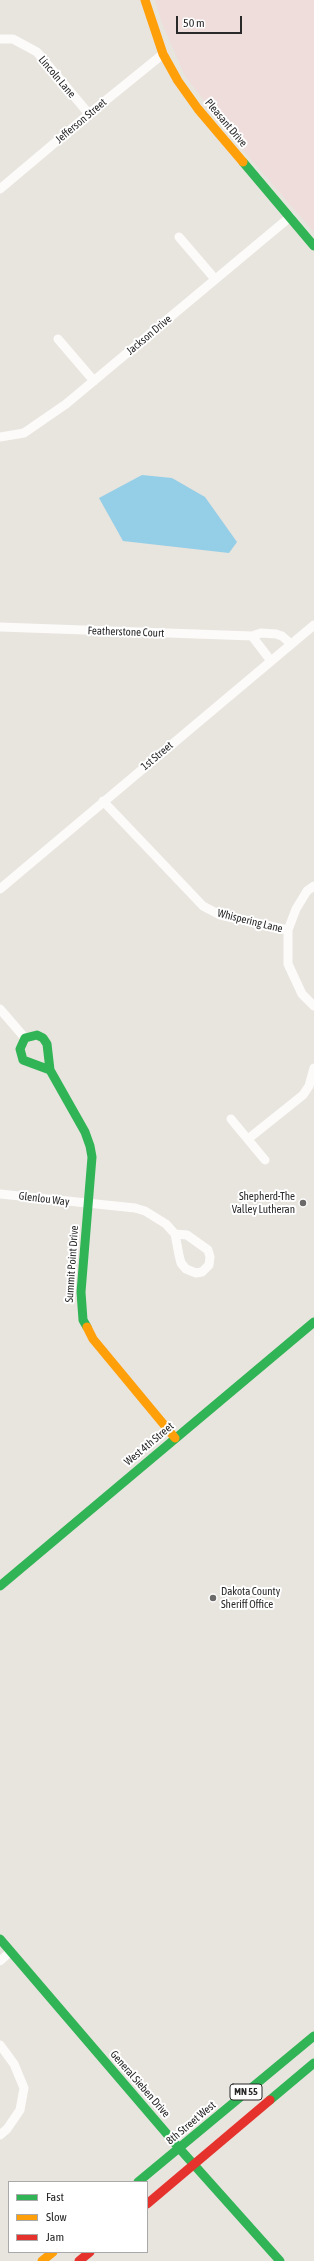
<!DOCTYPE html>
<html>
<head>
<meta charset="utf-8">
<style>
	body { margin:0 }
	#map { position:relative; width:314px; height:2261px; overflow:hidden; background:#e8e4de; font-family:"Asap Condensed",sans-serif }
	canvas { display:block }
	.legend { position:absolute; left:8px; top:2181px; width:140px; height:72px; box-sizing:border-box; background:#fff; border:1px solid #a9a9a9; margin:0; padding:5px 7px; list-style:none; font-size:12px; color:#292929 }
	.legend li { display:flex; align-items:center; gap:8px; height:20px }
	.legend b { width:20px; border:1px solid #a9a9a9 }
	.scale { position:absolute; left:176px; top:16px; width:66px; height:18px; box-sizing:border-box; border:2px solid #292929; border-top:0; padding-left:5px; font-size:12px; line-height:14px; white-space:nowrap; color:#292929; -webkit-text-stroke:3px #fff; paint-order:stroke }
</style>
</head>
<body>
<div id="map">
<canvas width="314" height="2261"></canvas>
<ul class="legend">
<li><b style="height:5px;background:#30b455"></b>Fast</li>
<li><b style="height:5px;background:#ff9f0a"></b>Slow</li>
<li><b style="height:5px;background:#e5322d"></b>Jam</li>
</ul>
<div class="scale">50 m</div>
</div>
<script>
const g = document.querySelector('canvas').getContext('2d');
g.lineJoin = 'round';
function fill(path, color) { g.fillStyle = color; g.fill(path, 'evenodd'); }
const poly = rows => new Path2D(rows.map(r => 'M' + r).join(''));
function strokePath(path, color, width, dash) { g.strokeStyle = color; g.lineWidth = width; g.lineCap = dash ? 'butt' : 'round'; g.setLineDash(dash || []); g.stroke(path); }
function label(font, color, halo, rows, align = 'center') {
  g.font = font + ' "Asap Condensed",sans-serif'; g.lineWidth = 4; g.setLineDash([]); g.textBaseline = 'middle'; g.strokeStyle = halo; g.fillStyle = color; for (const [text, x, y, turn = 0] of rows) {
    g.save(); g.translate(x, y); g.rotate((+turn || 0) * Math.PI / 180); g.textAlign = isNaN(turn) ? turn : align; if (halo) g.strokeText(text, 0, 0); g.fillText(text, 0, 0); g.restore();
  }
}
const medical = poly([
	[155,0,314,0,314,232,242,149,185,76,162,23]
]);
const water = poly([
	[142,475,172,478,205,497,237,542,229,553,123,541,99,498]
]);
const street = poly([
	[0,39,13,39,37,52,89,114],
	[0,189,89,114,163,54],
	[179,237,215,279],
	[58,339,94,381],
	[0,437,24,433,66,404,290,217],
	[0,627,252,636,261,633,276,634,282,636,291,644],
	[252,636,271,661],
	[103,801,203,906,220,915,288,930],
	[314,886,307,891,296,909,288,930,288,964,302,994,314,1006],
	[0,889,314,625],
	[0,1009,25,1038],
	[231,1119,265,1160],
	[248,1139,303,1095,309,1086,314,1068],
	[0,1194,135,1208,145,1211,166,1224,175,1234,179,1255,181,1263,186,1269,196,1273,202,1272,209,1265,210,1257,208,1250,187,1235,175,1234],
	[0,1961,10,1952],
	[0,2045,14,2064,24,2088,20,2110,7,2129,0,2135]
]);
const fast = poly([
	[243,162,314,246],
	[50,1070,23,1060,20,1049,25,1038,37,1035,43,1038,47,1044,50,1070,85,1132,90,1146,92,1157,81,1292,83,1320,87,1327],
	[0,1586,314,1322],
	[0,1939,179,2148,280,2261],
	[270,2100,314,2063],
	[138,2182,314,2036]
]);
const slow = poly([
	[145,0,163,54,178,81,198,109,243,162],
	[87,1327,93,1339,175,1438],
	[42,2261,53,2252]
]);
const jam = poly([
	[147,2204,270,2100],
	[79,2261,90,2252]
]);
const markers = [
	[303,1203,4,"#6c6a68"],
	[213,1598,4,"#6c6a68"]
];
const shields = [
	[246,2092,32]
];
const shieldNames = [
	["MN 55",246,2092]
];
const streetNames = [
	["Lincoln Lane",57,77,50],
	["Jefferson Street",81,121,-40],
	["Pleasant Drive",226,123,50],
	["Jackson Drive",149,335,-40],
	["Featherstone Court",126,632,2],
	["1st Street",157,756,-40],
	["Whispering Lane",250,921,14],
	["Glenlou Way",44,1199,7],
	["Summit Point Drive",72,1264,-86],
	["West 4th Street",149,1444,-40],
	["General Sieben Drive",140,2084,49],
	["8th Street West",191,2123,-40]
];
const poiNames = [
	["Shepherd-The",295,1197],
	["Valley Lutheran",295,1210],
	["Dakota County",221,1592,"left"],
	["Sheriff Office",221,1605,"left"]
];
fill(medical, '#eedddb');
fill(water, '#94cee7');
strokePath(street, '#fcfbfa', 9);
strokePath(fast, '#30b455', 9);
strokePath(slow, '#ff9f0a', 9);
strokePath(jam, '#e5322d', 9);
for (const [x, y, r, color] of markers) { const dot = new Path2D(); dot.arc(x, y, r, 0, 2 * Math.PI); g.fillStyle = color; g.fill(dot); strokePath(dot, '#fff', 1.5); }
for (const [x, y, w] of shields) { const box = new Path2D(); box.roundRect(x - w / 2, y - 8, w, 16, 3); g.fillStyle = '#fff'; g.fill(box); strokePath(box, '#292929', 1); }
label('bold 10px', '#292929', null, shieldNames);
label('11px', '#292929', '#fff', streetNames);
label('11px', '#292929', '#fff', poiNames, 'right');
</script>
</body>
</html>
